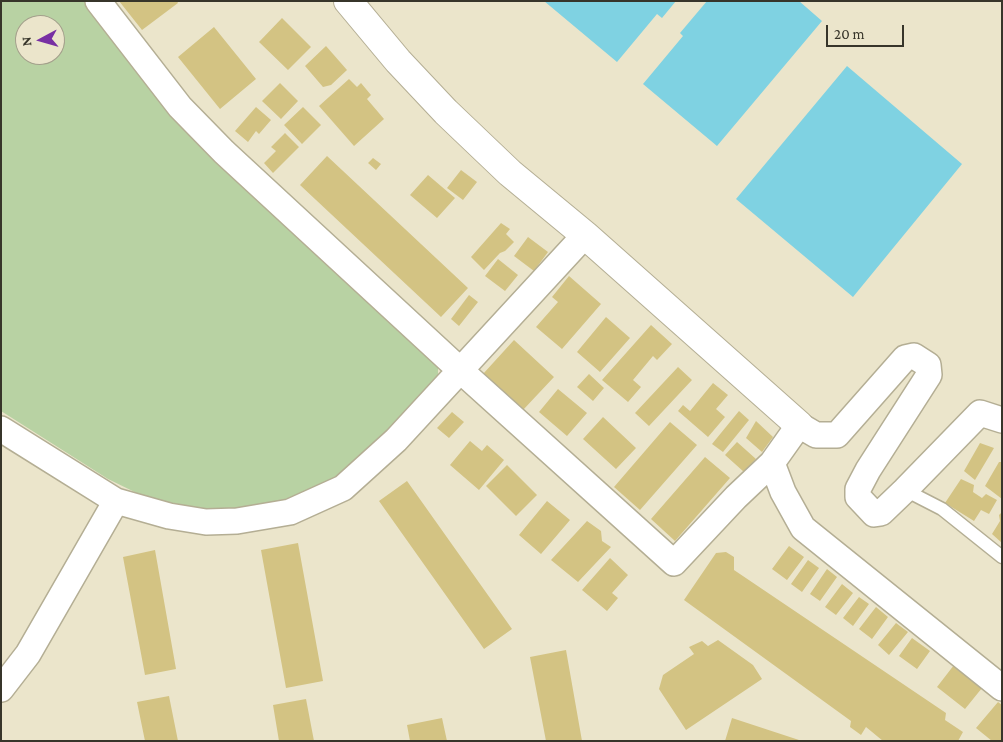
<!DOCTYPE html>
<html>
<head>
<meta charset="utf-8">
<style>
	body { margin:0 }
	#map { position:relative; width:1003px; height:742px; overflow:hidden; background:#ebe5cb; font-family:"Crimson Pro",serif }
	canvas { display:block }
	.frame { position:absolute; inset:0; border:2px solid #37352a; pointer-events:none }
	.north { position:absolute; left:15px; top:15px; width:50px; height:50px; box-sizing:border-box; background:#ebe5cb; border:1px solid #a39f8b; border-radius:50%; rotate:264deg; font-size:14px; font-weight:700; line-height:20px; text-align:center; color:#37352a }
	.north::after { content:''; display:block; margin:auto; width:18px; height:22px; background:#7830a3; clip-path:polygon(50% 0,100% 100%,50% 72%,0 100%) }
	.scale { position:absolute; left:826px; top:25px; width:78px; height:22px; box-sizing:border-box; border:2px solid #37352a; border-top:0; padding-left:6px; font-size:15px; line-height:18px; white-space:nowrap; color:#37352a; -webkit-text-stroke:4px #ebe5cb; paint-order:stroke }
</style>
</head>
<body>
<div id="map">
<canvas width="1003" height="742"></canvas>
<div class="frame"></div>
<div class="north">N</div>
<div class="scale">20 m</div>
</div>
<script>
const g = document.querySelector('canvas').getContext('2d');
g.lineJoin = 'round';
function fill(path, color) { g.fillStyle = color; g.fill(path, 'evenodd'); }
const poly = rows => new Path2D(rows.map(r => 'M' + r).join(''));
function strokePath(path, color, width, dash) { g.strokeStyle = color; g.lineWidth = width; g.lineCap = dash ? 'butt' : 'round'; g.setLineDash(dash || []); g.stroke(path); }
const green = poly([
	[1,1,85,1,185,129,235,180,438,363,438,376,381,439,347,471,299,495,252,509,195,508,149,499,108,479,1,411],
	[25,25,55,25,55,55,25,55]
]);
const water = poly([
	[544,1,676,1,662,18,657,14,617,62],
	[707,1,799,1,822,21,717,146,643,84,683,36,680,33],
	[847,66,962,164,853,297,736,199]
]);
const building = poly([
	[119,1,177,1,178,3,142,30],
	[282,18,311,47,288,70,259,42],
	[214,27,256,79,220,109,178,57],
	[326,46,347,70,331,85,323,87,305,66],
	[349,79,357,87,361,83,371,95,367,99,384,119,354,146,319,106],
	[280,83,298,101,281,119,262,101],
	[256,107,271,120,259,134,256,131,248,142,235,131],
	[303,107,321,125,302,144,284,125],
	[285,133,299,147,273,173,264,163,276,151,271,147],
	[327,156,468,288,441,317,300,185],
	[373,158,381,164,376,170,368,163],
	[461,170,477,182,463,200,447,188],
	[428,175,455,198,437,218,410,195],
	[501,223,510,229,506,234,514,242,505,251,500,253,484,270,471,257],
	[528,237,548,252,534,271,514,256],
	[498,259,518,275,505,291,485,276],
	[569,276,601,304,562,349,536,327,558,302,552,297],
	[469,295,478,302,459,326,451,319],
	[606,317,630,338,600,372,577,352],
	[651,325,672,344,657,360,653,356,633,380,641,387,628,402,602,380],
	[514,340,554,377,523,410,483,374],
	[678,367,692,380,649,426,635,413],
	[589,374,604,388,593,401,577,387],
	[713,383,728,395,716,409,725,417,708,437,678,411,683,405,690,411],
	[558,389,587,413,567,436,539,412],
	[739,411,749,420,723,452,712,444],
	[452,412,464,422,449,438,437,428],
	[603,417,636,448,616,469,583,439],
	[756,421,773,437,762,452,746,438],
	[670,422,697,445,640,510,614,487],
	[470,441,482,451,487,445,504,460,479,490,450,465],
	[737,442,756,459,744,472,725,455],
	[980,443,994,448,975,480,964,471],
	[705,457,730,478,675,541,651,519],
	[999,462,1002,462,1002,499,985,486],
	[507,465,537,495,516,516,486,486],
	[961,479,974,485,973,492,982,498,986,494,997,500,989,514,981,510,974,521,945,503],
	[407,481,512,629,484,649,379,501],
	[547,501,570,520,541,554,519,535],
	[1002,512,1002,543,992,534,1000,521,999,515],
	[587,521,601,531,602,541,611,547,578,582,551,560],
	[298,543,323,681,286,688,261,550],
	[789,546,804,557,787,580,772,569],
	[155,550,176,669,145,675,123,557],
	[726,552,734,557,734,570,946,713,945,720,963,732,958,741,883,741,866,727,861,735,850,727,851,721,684,600,716,553],
	[610,558,628,575,612,593,618,598,607,611,582,590],
	[808,560,819,568,802,592,791,584],
	[827,569,837,577,820,601,810,594],
	[842,584,853,593,836,615,825,607],
	[859,597,869,604,853,626,843,618],
	[876,607,888,617,872,639,859,629],
	[896,623,908,632,889,655,878,645],
	[912,638,930,651,917,669,899,656],
	[718,640,753,665,762,679,686,730,659,689,663,675,694,654,689,647,702,641,708,646],
	[566,650,582,741,546,741,530,657],
	[954,665,982,688,965,709,937,687],
	[169,696,178,741,145,741,137,702],
	[306,699,314,741,279,741,273,705],
	[998,702,1002,705,1002,741,992,741,976,728],
	[442,718,447,741,410,741,407,725],
	[732,718,799,740,799,741,725,741]
]);
const service = poly([
	[905,490,942,509,1002,557]
]);
const minor = poly([
	[98,1,180,107,224,152,460,370,674,563,736,497,772,463,799,425,816,435,837,435,905,358,914,356,928,365,929,375,868,470,858,489,858,497,874,514,881,513,905,490,980,413,1002,420],
	[1,429,116,501,169,516,206,522,237,521,290,512,343,488,396,440,585,235],
	[772,463,783,492,803,528,1002,688],
	[1,689,28,654,116,501]
]);
const tertiary = poly([
	[348,1,398,61,446,112,510,173,585,235,799,425]
]);
fill(green, '#b8d2a3');
fill(water, '#7fd2e2');
fill(building, '#d3c383');
strokePath(service, '#b4ae94', 15);
strokePath(minor, '#b4ae94', 28);
strokePath(tertiary, '#b4ae94', 30);
strokePath(service, '#fff', 12);
strokePath(minor, '#fff', 25);
strokePath(tertiary, '#fff', 28);
</script>
</body>
</html>
